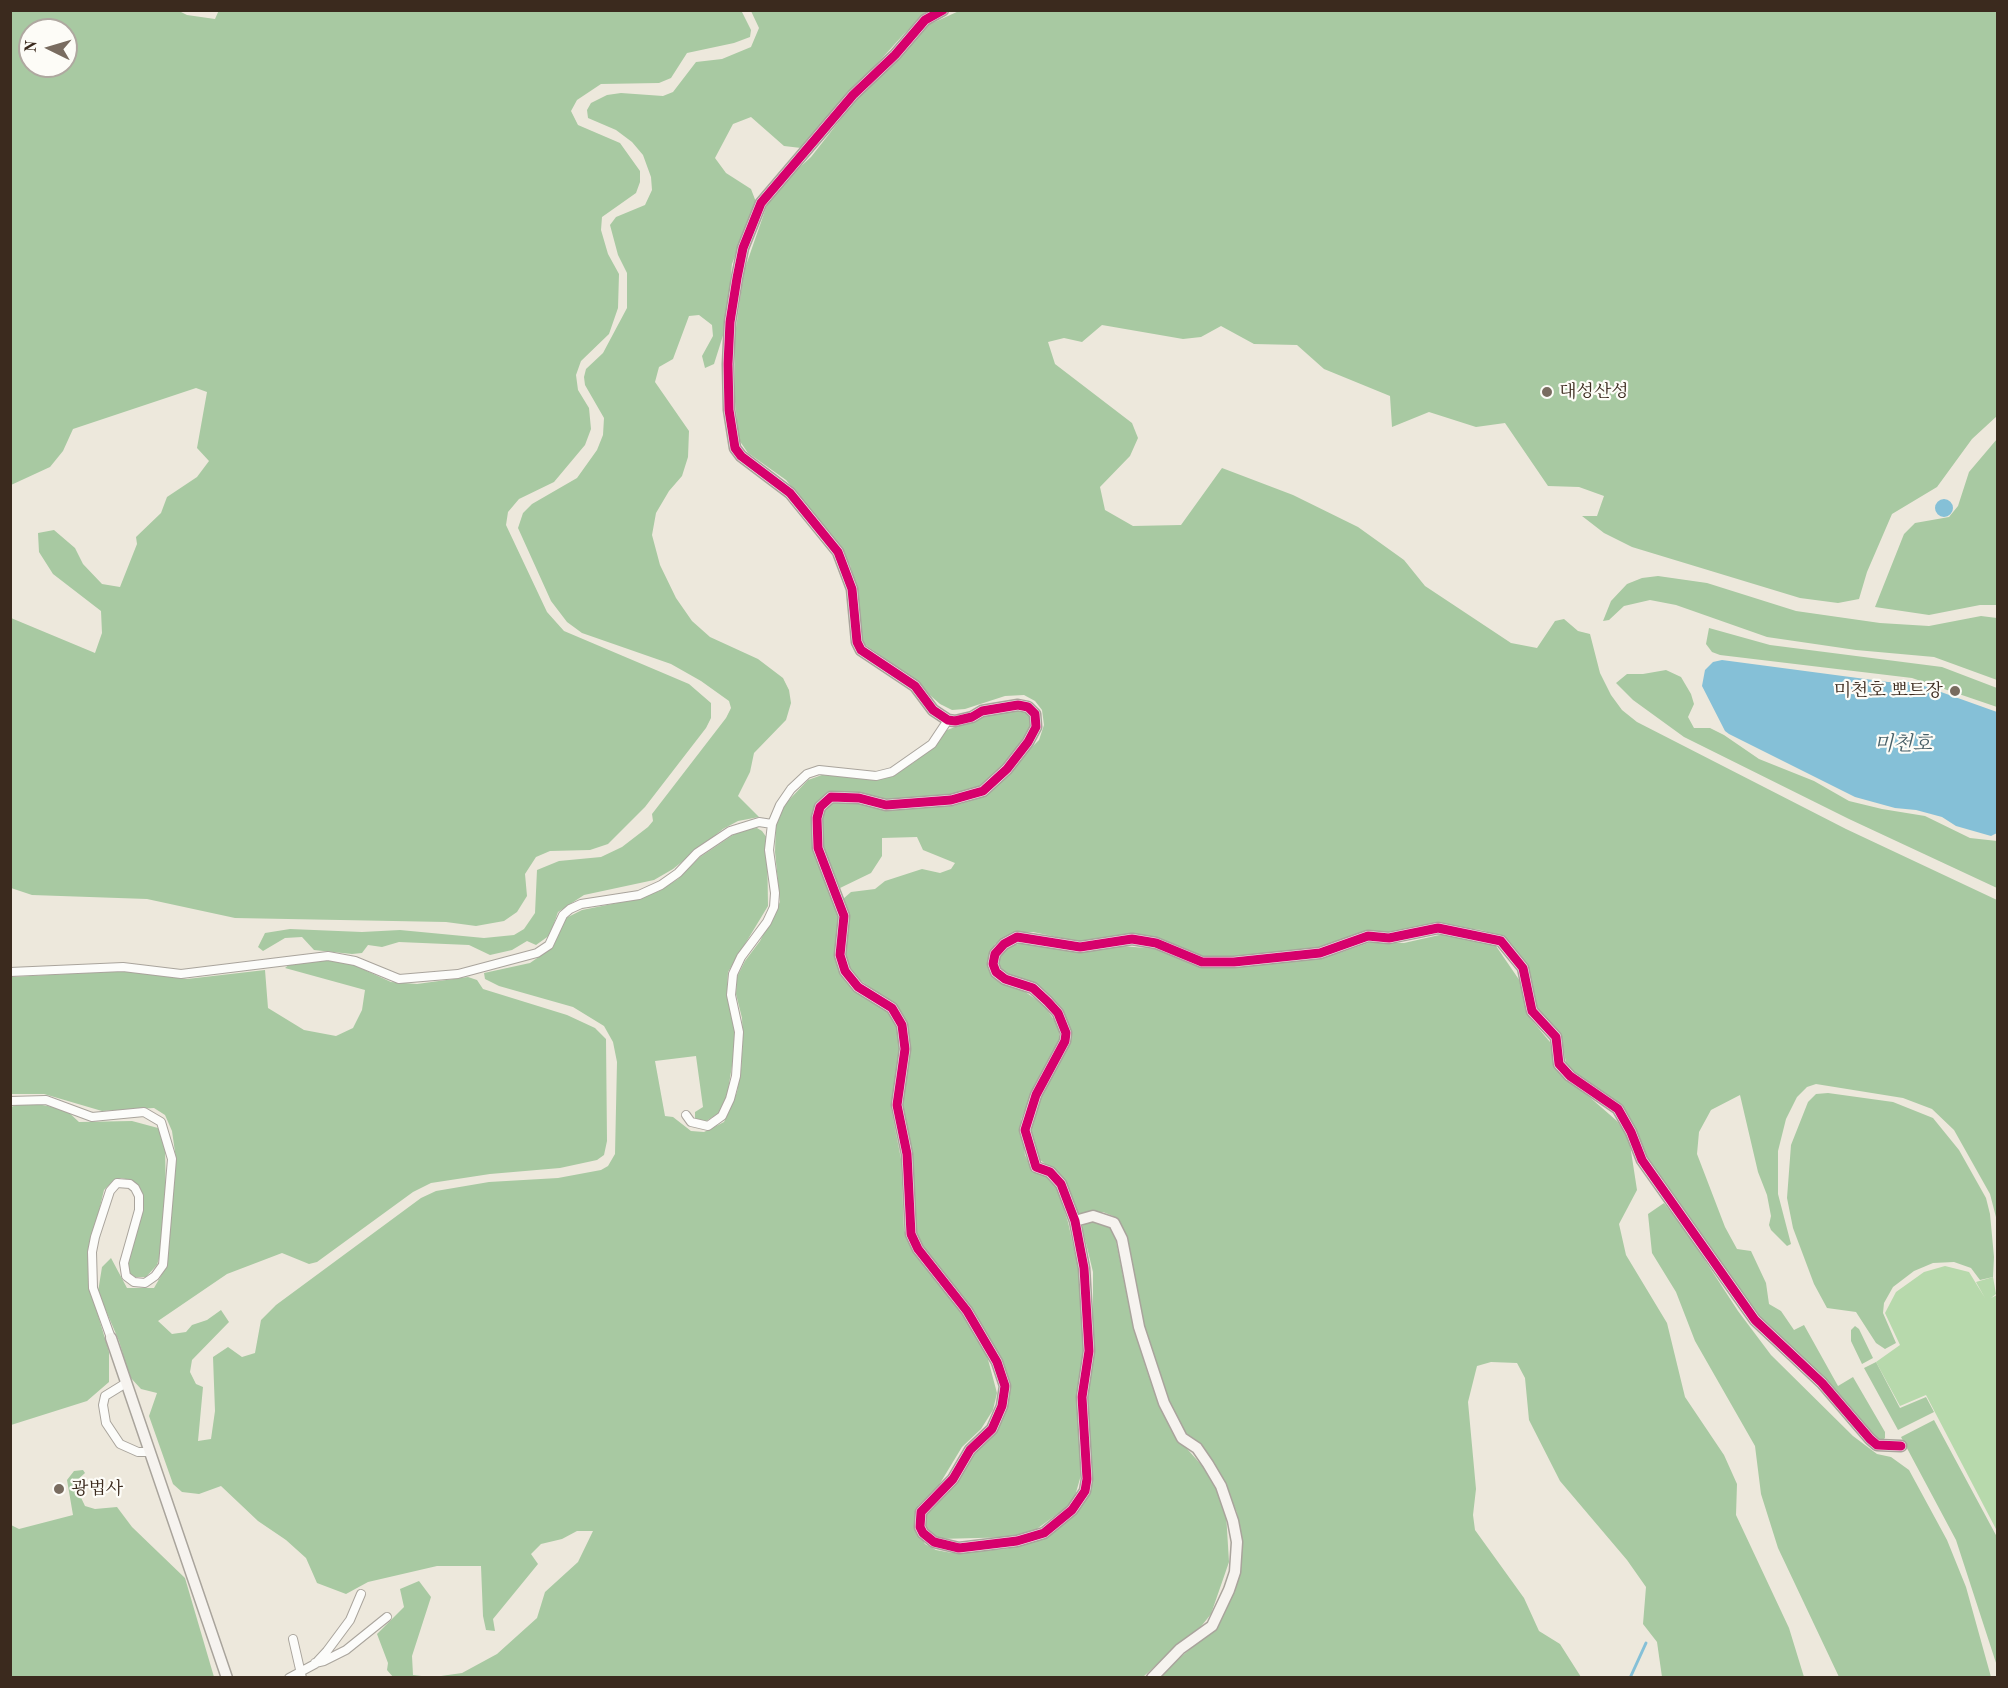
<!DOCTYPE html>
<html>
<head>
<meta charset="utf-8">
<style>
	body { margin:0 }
	#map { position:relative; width:2008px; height:1688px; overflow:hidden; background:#ede8dc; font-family:"Old Standard TT",serif }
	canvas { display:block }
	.frame { position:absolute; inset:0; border:12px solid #3b2a1e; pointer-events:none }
	.north { position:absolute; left:18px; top:18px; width:60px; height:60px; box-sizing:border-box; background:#fdfcf7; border:2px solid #afa8a0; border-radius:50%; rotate:275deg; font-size:16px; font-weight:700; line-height:24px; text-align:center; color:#3b2a1e }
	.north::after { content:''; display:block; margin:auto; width:21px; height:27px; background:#796c60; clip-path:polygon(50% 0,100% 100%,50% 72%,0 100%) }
</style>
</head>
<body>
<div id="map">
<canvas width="2008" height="1688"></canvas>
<div class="frame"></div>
<div class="north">N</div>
</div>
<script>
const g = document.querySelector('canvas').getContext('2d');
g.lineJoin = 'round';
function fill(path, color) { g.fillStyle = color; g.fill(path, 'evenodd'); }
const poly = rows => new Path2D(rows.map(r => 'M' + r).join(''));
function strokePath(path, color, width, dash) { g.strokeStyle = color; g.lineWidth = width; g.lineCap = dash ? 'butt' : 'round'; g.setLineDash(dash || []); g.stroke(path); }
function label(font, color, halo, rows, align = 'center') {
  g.font = font + ' "Old Standard TT","Noto Serif KR",serif'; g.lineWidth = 4.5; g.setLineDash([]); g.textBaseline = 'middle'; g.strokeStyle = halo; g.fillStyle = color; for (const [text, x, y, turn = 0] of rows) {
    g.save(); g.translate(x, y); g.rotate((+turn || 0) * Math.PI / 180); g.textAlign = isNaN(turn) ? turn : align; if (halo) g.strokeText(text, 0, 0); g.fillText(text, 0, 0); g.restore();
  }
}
const green = poly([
	[1945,1266,1969,1272,1985,1298,1976,1282,1993,1277,1996,1294,1991,1298,1997,1295,1997,1531,1926,1395,1900,1406,1876,1362,1900,1345,1885,1313,1896,1292,1924,1272]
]);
const forest = poly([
	[179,11,187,15,215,19,219,10,741,10,751,30,750,37,734,43,687,53,671,78,659,83,601,84,577,100,571,111,578,125,620,143,640,171,640,182,636,193,602,217,601,230,608,254,619,274,618,308,609,334,581,361,576,375,578,390,589,408,591,429,585,445,554,482,519,499,508,512,506,525,547,612,564,631,689,684,711,703,711,718,706,728,645,807,608,844,590,850,550,851,536,857,525,874,527,896,517,912,504,921,476,926,446,922,235,918,147,899,32,895,11,888,11,618,95,653,102,633,101,611,53,574,39,552,38,533,54,530,75,548,83,564,102,584,120,587,137,544,136,537,161,513,167,497,197,477,209,461,197,448,207,392,196,388,73,429,63,451,50,467,11,485,11,11],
	[30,30,66,30,66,66,30,66],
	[751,11,936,11,923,16,903,35,801,148,784,146,751,117,733,124,715,158,726,173,751,189,756,202,732,264,726,326,714,364,705,368,702,356,713,336,712,325,699,315,689,316,673,359,659,367,655,382,689,431,688,457,682,476,669,491,656,513,652,535,660,565,676,598,692,621,710,637,758,659,783,678,789,690,791,703,786,720,754,753,750,772,738,796,759,817,738,821,723,829,673,869,654,880,584,895,558,912,550,935,536,945,527,941,512,950,490,955,469,945,399,942,382,947,368,945,362,953,352,954,314,950,302,937,285,938,263,951,258,947,265,933,290,929,362,932,400,930,484,938,514,935,524,929,535,913,537,870,559,861,601,857,622,847,648,827,653,821,652,814,726,718,731,708,729,701,701,681,671,664,582,633,567,622,551,601,518,528,523,513,532,504,577,478,597,450,603,435,604,418,585,385,584,377,586,369,603,353,627,308,627,273,618,255,610,225,616,217,645,205,652,190,651,177,643,155,632,142,616,130,588,118,587,110,591,103,607,95,621,93,663,96,673,92,696,62,722,59,751,47,759,28],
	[959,11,1997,11,1997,416,1972,439,1937,487,1892,514,1867,572,1859,599,1838,603,1800,598,1632,547,1604,533,1582,516,1597,516,1604,496,1579,487,1548,486,1505,423,1476,427,1429,412,1392,427,1390,396,1324,369,1297,345,1254,344,1221,326,1201,337,1183,339,1102,325,1082,342,1064,338,1048,342,1055,364,1132,423,1138,438,1130,456,1100,487,1105,510,1133,526,1181,525,1222,468,1293,495,1358,527,1404,560,1425,586,1511,643,1537,648,1555,621,1564,619,1578,631,1590,634,1600,673,1611,695,1622,710,1637,722,1846,829,1997,900,1997,1221,1990,1194,1954,1130,1932,1109,1903,1098,1816,1084,1807,1087,1797,1097,1786,1119,1778,1151,1778,1194,1791,1244,1787,1246,1771,1230,1769,1225,1771,1216,1767,1195,1758,1172,1740,1095,1711,1110,1699,1132,1697,1154,1725,1227,1737,1249,1751,1251,1766,1283,1769,1304,1781,1311,1794,1330,1804,1325,1838,1386,1853,1377,1885,1432,1885,1438,1881,1442,1874,1439,1760,1321,1672,1192,1648,1163,1623,1107,1574,1073,1566,1063,1561,1036,1534,1006,1525,965,1506,938,1481,930,1438,925,1322,947,1236,958,1203,958,1159,939,1142,935,1080,942,1033,932,1018,932,995,944,989,960,1018,987,1043,1004,1059,1027,1059,1040,1034,1087,1021,1120,1025,1155,1031,1167,1049,1177,1056,1185,1068,1222,1078,1267,1085,1342,1081,1475,1075,1496,1067,1507,1034,1531,1016,1537,939,1539,923,1529,924,1514,971,1453,995,1430,1006,1375,996,1349,976,1315,924,1252,915,1236,899,1102,907,1040,886,999,853,975,848,968,844,954,847,918,843,899,851,892,875,889,885,881,922,869,940,873,951,869,955,863,923,850,917,837,882,838,882,856,871,873,840,888,823,849,821,815,830,801,928,807,953,806,970,801,987,792,1039,740,1044,725,1042,710,1035,701,1024,695,1005,696,965,709,952,710,940,704,900,669,864,644,860,637,855,583,850,565,837,542,786,480,748,453,739,440,735,402,735,335,744,271,768,202,781,184,811,157,855,101,885,72,912,39,928,25],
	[1997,439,1997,605,1980,605,1929,615,1875,607,1904,534,1915,523,1949,517,1958,506,1969,472],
	[1658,576,1707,583,1796,611,1880,623,1929,626,1981,616,1997,618,1997,680,1934,657,1856,650,1767,637,1676,605,1650,600,1624,606,1609,620,1603,621,1611,601,1627,584,1642,578],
	[1709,628,1770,645,1942,667,1997,688,1997,707,1912,678,1720,655,1712,652,1706,644],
	[1666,670,1681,677,1691,694,1694,704,1688,717,1694,728,1710,728,1724,735,1759,759,1814,781,1849,801,1882,809,1925,816,1970,838,1997,841,1997,888,1849,819,1684,737,1633,700,1616,683,1627,674,1643,674],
	[1007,708,1028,712,1031,718,1030,728,1008,760,982,786,967,792,932,798,886,800,840,792,828,793,818,801,813,821,839,915,838,964,892,1013,899,1030,900,1049,891,1107,901,1159,904,1230,913,1248,965,1317,986,1352,997,1393,993,1410,981,1429,962,1447,939,1485,918,1506,918,1531,925,1544,936,1550,952,1553,1006,1549,1029,1542,1074,1513,1091,1474,1087,1397,1093,1357,1093,1272,1082,1227,1086,1221,1107,1222,1114,1231,1130,1311,1146,1368,1160,1406,1181,1442,1205,1469,1218,1489,1226,1513,1229,1562,1211,1614,1199,1629,1176,1647,1143,1677,434,1677,462,1673,497,1654,537,1618,545,1592,578,1562,593,1531,577,1531,562,1539,541,1544,531,1554,538,1564,493,1619,495,1631,486,1630,483,1616,481,1566,437,1566,368,1582,346,1594,317,1583,306,1558,286,1540,258,1521,221,1486,199,1494,182,1492,173,1484,149,1416,157,1393,141,1389,130,1377,119,1341,98,1292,102,1267,111,1258,127,1288,154,1288,165,1269,176,1159,172,1131,165,1115,154,1108,102,1111,44,1094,11,1094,10,977,126,971,187,979,265,970,268,1008,304,1030,336,1036,353,1028,362,1010,365,990,285,968,290,964,317,960,345,961,391,982,417,984,468,977,477,980,483,989,567,1015,595,1028,606,1039,607,1141,604,1155,597,1160,560,1168,490,1174,431,1183,413,1192,317,1262,309,1264,282,1253,227,1274,158,1321,172,1334,186,1332,192,1325,207,1320,221,1310,229,1322,192,1360,190,1372,196,1384,203,1387,198,1441,211,1439,215,1411,213,1357,228,1347,242,1357,255,1353,261,1320,276,1305,421,1198,436,1191,489,1182,558,1178,601,1170,608,1166,615,1154,617,1062,613,1042,604,1026,573,1007,499,986,485,979,484,973,530,963,553,947,566,918,582,910,637,899,659,891,678,879,700,857,733,835,746,829,757,828,762,831,767,838,768,906,728,972,727,992,735,1033,735,1048,727,1096,719,1113,703,1123,695,1120,695,1112,703,1107,696,1056,655,1061,665,1116,673,1117,691,1131,704,1132,724,1122,737,1092,741,1070,743,1039,742,1018,736,994,737,977,745,961,760,941,780,902,775,852,776,820,787,802,808,780,822,775,883,779,913,763,935,745,947,730],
	[1448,933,1496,946,1522,984,1530,1018,1550,1042,1554,1066,1617,1121,1629,1138,1637,1190,1619,1224,1626,1255,1667,1323,1685,1397,1724,1455,1737,1484,1736,1515,1789,1628,1804,1677,1662,1677,1657,1642,1643,1624,1646,1587,1627,1560,1560,1481,1529,1420,1525,1378,1517,1363,1491,1362,1477,1366,1468,1402,1476,1489,1473,1515,1475,1530,1524,1598,1539,1631,1560,1644,1581,1677,1157,1677,1208,1634,1240,1548,1237,1513,1227,1489,1197,1444,1183,1430,1164,1393,1143,1323,1122,1227,1113,1216,1103,1212,1076,1215,1049,1167,1034,1155,1029,1124,1069,1034,1069,1025,1062,1011,1046,993,1028,982,1004,972,999,967,997,959,1007,947,1030,941,1083,952,1123,946,1157,949,1193,965,1205,967,1336,954,1371,942,1404,943],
	[1828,1093,1893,1102,1933,1118,1959,1150,1986,1198,1990,1214,1994,1257,1993,1277,1980,1280,1971,1268,1954,1262,1933,1263,1914,1271,1893,1287,1884,1303,1883,1313,1896,1343,1885,1349,1876,1343,1856,1312,1827,1308,1814,1284,1793,1228,1787,1198,1791,1145,1808,1102,1816,1094],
	[25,1102,65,1109,79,1122,132,1121,158,1128,165,1146,166,1200,161,1252,157,1265,146,1277,135,1277,130,1274,128,1262,142,1195,138,1186,130,1180,121,1178,112,1182,104,1190,88,1257,89,1285,109,1352,109,1382,87,1401,11,1425,11,1107],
	[1664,1203,1686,1231,1738,1311,1771,1355,1853,1436,1877,1454,1891,1457,1909,1470,1947,1540,1966,1587,1991,1677,1839,1677,1778,1548,1761,1494,1755,1446,1695,1341,1676,1292,1652,1253,1648,1214],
	[1855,1326,1859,1329,1873,1358,1862,1364,1851,1341,1851,1330],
	[1876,1362,1900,1408,1926,1397,1934,1412,1898,1430,1864,1368],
	[1934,1420,1997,1537,1997,1666,1956,1540,1901,1437],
	[83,1470,85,1473,74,1483,85,1506,95,1509,117,1507,132,1527,185,1578,214,1677,11,1677,11,1525,19,1529,73,1515,67,1480,74,1471],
	[419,1581,431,1597,412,1656,413,1675,430,1677,393,1677,387,1670,388,1663,377,1634,404,1607,400,1589]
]);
const water = poly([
	'1935 508a9 9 0 1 1 18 0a9 9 0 1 1-18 0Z',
	[1722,660,1888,682,1913,682,1997,712,1997,833,1991,836,1956,826,1942,817,1916,810,1895,808,1855,797,1729,734,1725,731,1702,686,1705,670,1713,662]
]);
const stream = poly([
	[1630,1678,1646,1643]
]);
const street = poly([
	[10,972,123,967,181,974,328,956,355,961,399,979,458,974,537,953,549,945,563,915,570,909,581,904,639,895,661,885,678,873,697,853,730,831,759,822,772,824],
	[10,1101,46,1100,92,1117,144,1112,161,1122,172,1159,163,1265,155,1276,145,1283,134,1282,126,1276,124,1263,139,1210,139,1196,135,1188,130,1184,117,1183,110,1191,95,1237,92,1252,93,1288,111,1338],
	[686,1115,691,1122,708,1126,722,1116,730,1099,736,1076,739,1032,731,995,733,974,741,957,767,922,774,907,775,893,769,850,772,824,780,805,791,789,807,774,819,770,876,776,892,772,932,744,948,720],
	[126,1383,105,1396,103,1405,106,1423,120,1444,138,1452,149,1452],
	[293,1639,302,1678],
	[315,1663,324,1661,346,1650,387,1617],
	[289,1678,315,1664,327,1651,350,1620,361,1594]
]);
const secondary = poly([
	[943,10,925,20,895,55,853,95,761,203,743,248,737,278,730,322,728,364,729,410,735,448,741,456,790,493,838,552,852,589,857,642,861,650,915,686,933,710,948,720,955,721,972,717,982,711,1018,705,1028,707,1035,714,1036,727,1028,742,1007,769,983,791,951,800,886,805,859,798,831,797,820,807,817,818,818,848,844,916,840,955,845,971,858,987,892,1008,902,1025,905,1049,897,1105,907,1154,911,1234,918,1249,967,1311,997,1362,1005,1386,1002,1406,992,1429,970,1450,953,1479,921,1512,920,1527,923,1533,934,1542,959,1548,1017,1541,1044,1533,1072,1510,1085,1491,1087,1479,1082,1397,1089,1351,1084,1268,1075,1221,1061,1184,1050,1172,1036,1167,1025,1130,1036,1095,1065,1041,1066,1033,1058,1013,1048,1002,1033,988,1005,979,996,972,993,964,995,954,1004,944,1017,937,1080,947,1132,939,1156,943,1202,962,1234,962,1320,953,1368,936,1389,938,1438,928,1501,941,1523,968,1532,1011,1556,1037,1559,1064,1570,1076,1618,1109,1631,1132,1642,1160,1755,1320,1822,1383,1870,1439,1877,1445,1901,1446],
	[1075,1221,1093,1216,1114,1223,1122,1239,1139,1327,1164,1403,1182,1438,1197,1448,1208,1464,1221,1486,1233,1521,1237,1542,1235,1572,1229,1590,1212,1626,1180,1649,1152,1678],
	[111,1338,227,1678]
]);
const cycleway = poly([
	[943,10,925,20,895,55,853,95,761,203,743,248,737,278,730,322,728,364,729,410,735,448,741,456,790,493,838,552,852,589,857,642,861,650,915,686,933,710,948,720,955,721,972,717,982,711,1018,705,1028,707,1035,714,1036,727,1028,742,1007,769,983,791,951,800,886,805,859,798,831,797,820,807,817,818,818,848,844,916,840,955,845,971,858,987,892,1008,902,1025,905,1049,897,1105,907,1154,911,1234,918,1249,967,1311,997,1362,1005,1386,1002,1406,992,1429,970,1450,953,1479,921,1512,920,1527,923,1533,934,1542,959,1548,1017,1541,1044,1533,1072,1510,1085,1491,1087,1479,1082,1397,1089,1351,1084,1268,1075,1221,1061,1184,1050,1172,1036,1167,1025,1130,1036,1095,1065,1041,1066,1033,1058,1013,1048,1002,1033,988,1005,979,996,972,993,964,995,954,1004,944,1017,937,1080,947,1132,939,1156,943,1202,962,1234,962,1320,953,1368,936,1389,938,1438,928,1501,941,1523,968,1532,1011,1556,1037,1559,1064,1570,1076,1618,1109,1631,1132,1642,1160,1755,1320,1822,1383,1870,1439,1877,1445,1901,1446]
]);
const markers = [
	[1547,392,6,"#796c60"],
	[1955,691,6,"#796c60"],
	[59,1489,6,"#796c60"]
];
const poiNames = [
	["대성산성",1559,392],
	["미천호 뽀트장",1943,691,"right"],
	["광법사",71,1489]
];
const waterNames = [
	["미천호",1903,745]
];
fill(green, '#b7d9ac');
fill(forest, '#a8c9a2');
fill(water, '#85c0d7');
strokePath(stream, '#85c0d7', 3);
strokePath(street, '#a9a49c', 10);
strokePath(secondary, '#a9a49c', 13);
strokePath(street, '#fcfcfa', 8);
strokePath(secondary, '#f6f3ef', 10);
strokePath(cycleway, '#d6006c', 9);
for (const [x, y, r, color] of markers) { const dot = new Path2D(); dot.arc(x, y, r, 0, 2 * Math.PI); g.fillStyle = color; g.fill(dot); strokePath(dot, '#fdfcf7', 2); }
label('18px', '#3b2a1e', '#fdfcf7', poiNames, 'left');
label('italic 20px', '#475f67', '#fdfcf7', waterNames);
</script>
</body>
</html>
